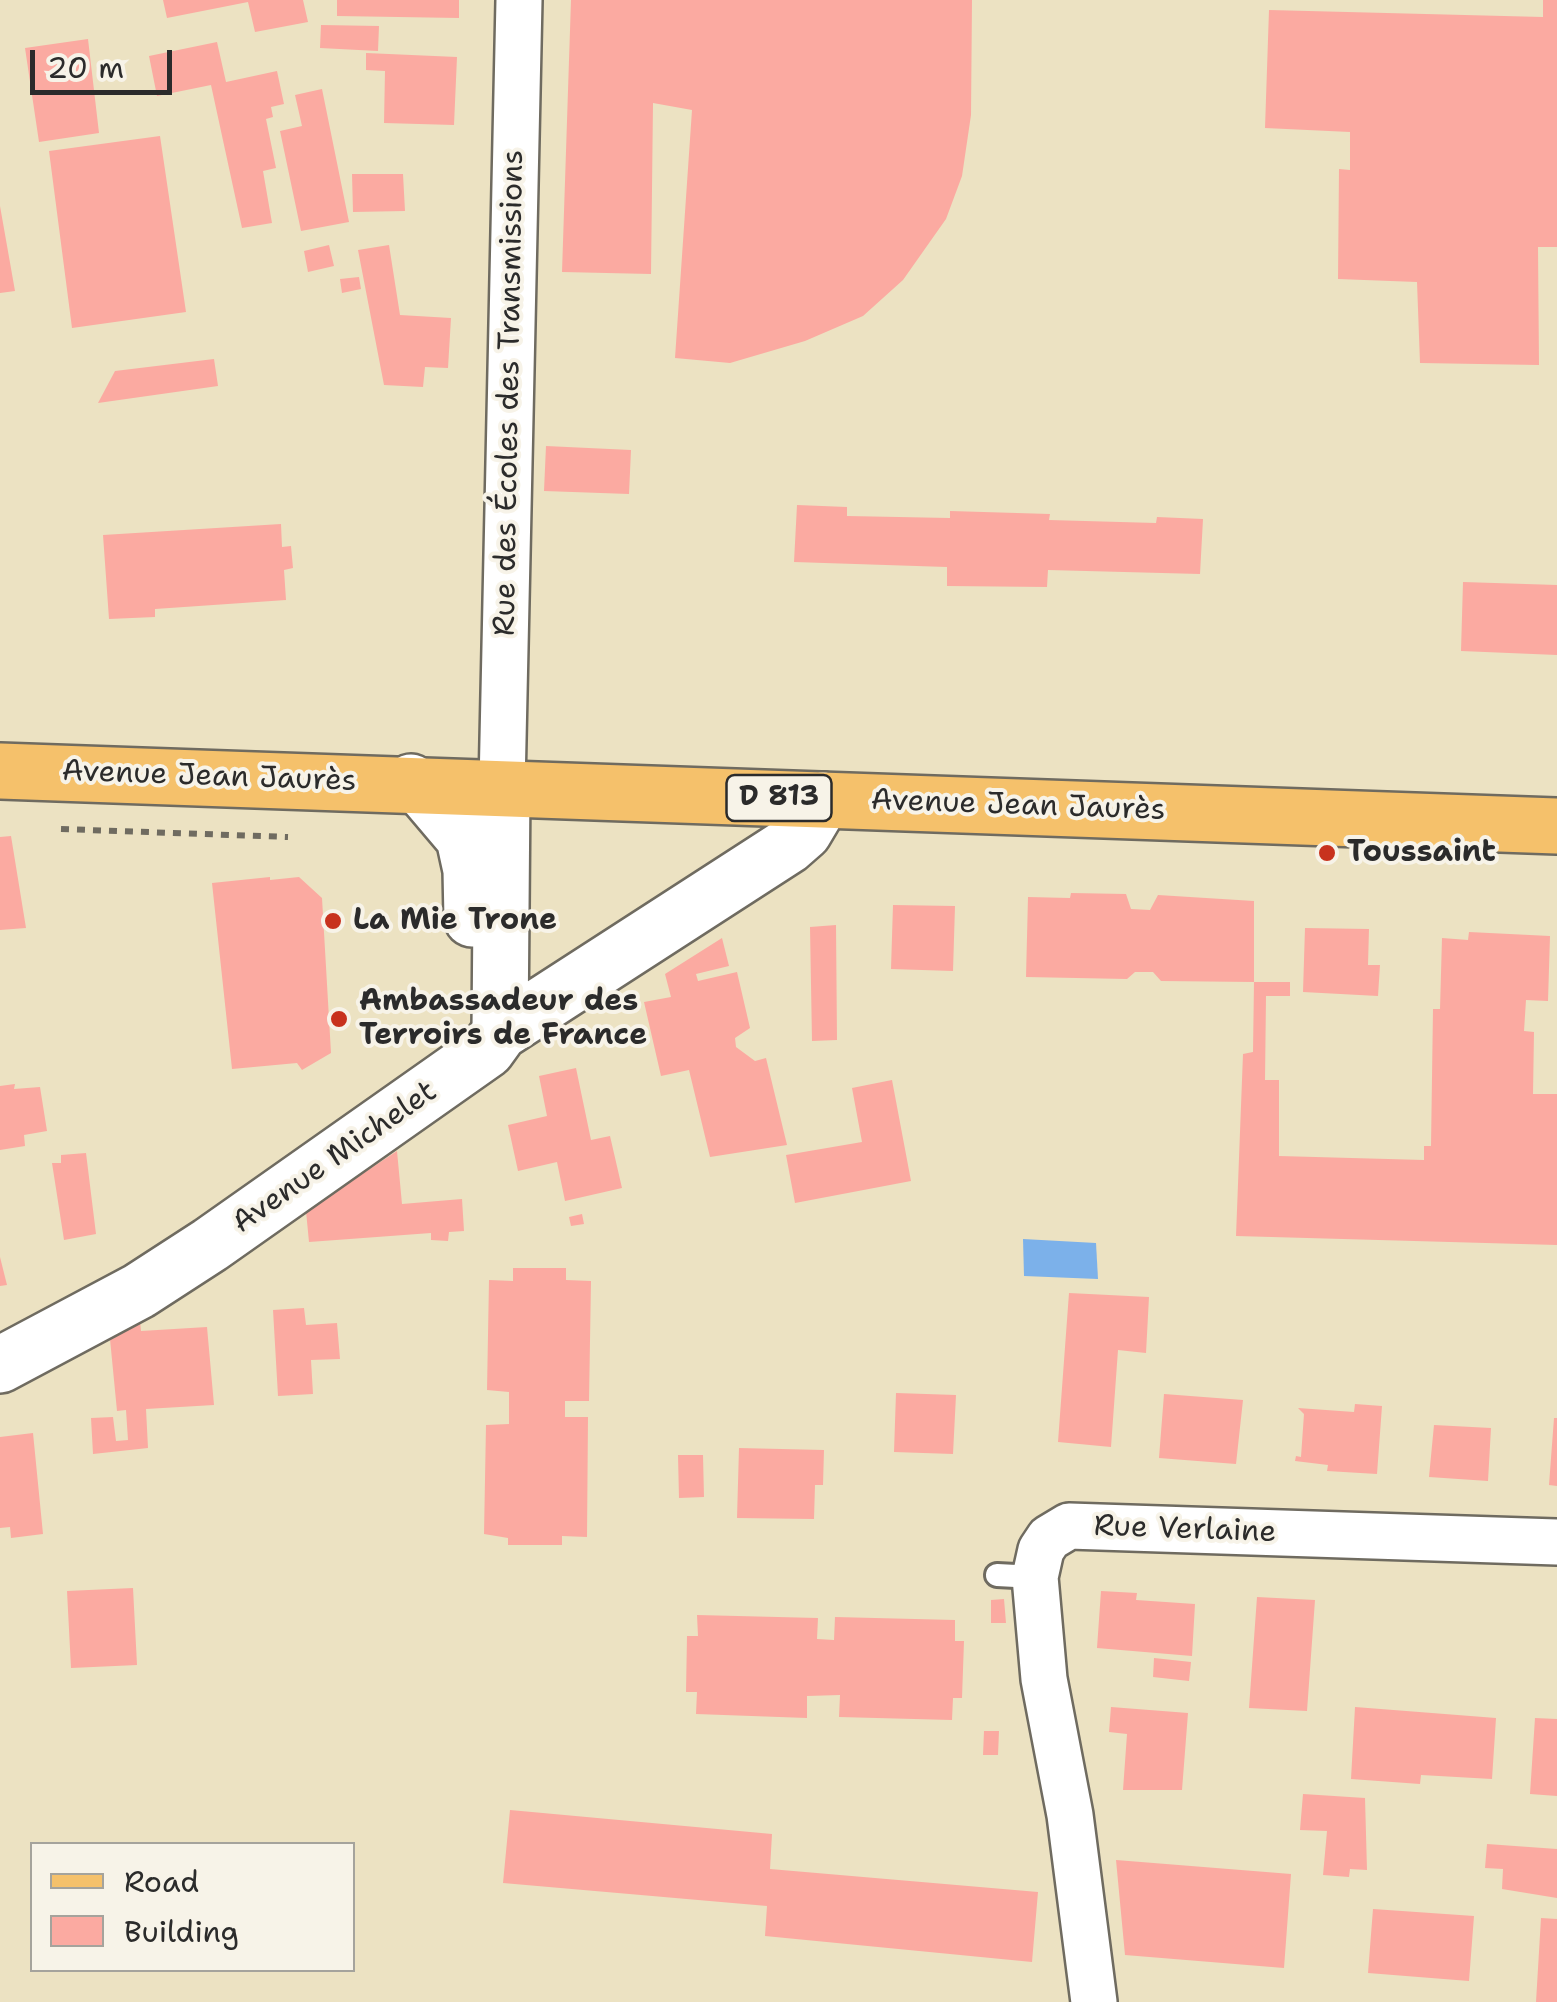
<!DOCTYPE html>
<html>
<head>
<meta charset="utf-8">
<style>
	body { margin:0 }
	#map { position:relative; width:1557px; height:2002px; overflow:hidden; background:#ece2c2; font-family:"Shantell Sans",sans-serif }
	canvas { display:block }
	.legend { position:absolute; left:30px; top:1842px; width:325px; height:130px; box-sizing:border-box; background:#f7f3e8; border:2px solid #a5a39c; margin:0; padding:12px 18px; list-style:none; font-size:30px; color:#2b2b2b }
	.legend li { display:flex; align-items:center; gap:20px; height:50px }
	.legend b { width:50px; border:2px solid #a5a39c }
	.scale { position:absolute; left:30px; top:50px; width:142px; height:45px; box-sizing:border-box; border:5px solid #2b2b2b; border-top:0; padding-left:12px; font-size:30px; line-height:35px; white-space:nowrap; color:#2b2b2b; -webkit-text-stroke:8px #f7f3e8; paint-order:stroke }
</style>
</head>
<body>
<div id="map">
<canvas width="1557" height="2002"></canvas>
<ul class="legend">
<li><b style="height:12px;background:#f5c16b"></b>Road</li>
<li><b style="height:28px;background:#fbaaa1"></b>Building</li>
</ul>
<div class="scale">20 m</div>
</div>
<script>
const g = document.querySelector('canvas').getContext('2d');
g.lineJoin = 'round';
function fill(path, color) { g.fillStyle = color; g.fill(path, 'evenodd'); }
const poly = rows => new Path2D(rows.map(r => 'M' + r).join(''));
function strokePath(path, color, width, dash) { g.strokeStyle = color; g.lineWidth = width; g.lineCap = dash ? 'butt' : 'round'; g.setLineDash(dash || []); g.stroke(path); }
function label(font, color, halo, rows, align = 'center') {
  g.font = font + ' "Shantell Sans",sans-serif'; g.lineWidth = 8; g.setLineDash([]); g.textBaseline = 'middle'; g.strokeStyle = halo; g.fillStyle = color; for (const [text, x, y, turn = 0] of rows) {
    g.save(); g.translate(x, y); g.rotate((+turn || 0) * Math.PI / 180); g.textAlign = isNaN(turn) ? turn : align; if (halo) g.strokeText(text, 0, 0); g.fillText(text, 0, 0); g.restore();
  }
}
const water = poly([
	[1023,1239,1096,1243,1098,1279,1024,1276]
]);
const building = poly([
	[163,0,303,0,308,22,255,32,248,2,167,18],
	[337,0,459,0,459,18,337,16],
	[571,0,972,0,971,115,962,176,946,219,903,280,863,316,805,341,730,363,675,358,692,110,653,103,651,274,562,272],
	[1543,0,1557,0,1557,247,1538,247,1539,365,1420,363,1417,282,1338,279,1339,169,1350,170,1350,132,1265,128,1269,10,1543,17],
	[321,25,379,26,378,51,320,48],
	[88,39,99,133,39,142,25,48],
	[217,42,226,82,277,71,284,104,271,107,273,117,266,119,276,168,263,171,272,223,242,228,211,85,157,96,149,56],
	[366,53,457,57,454,125,384,123,385,71,366,70],
	[322,89,349,222,301,231,280,131,302,126,295,95],
	[160,136,186,312,72,328,49,151],
	[352,174,403,174,405,211,353,212],
	[0,206,15,291,0,293],
	[329,245,334,266,308,272,304,251],
	[389,245,400,315,451,318,448,368,425,367,423,387,384,385,358,250],
	[359,277,361,289,342,293,340,279],
	[214,359,218,386,98,403,115,371],
	[546,446,631,450,629,494,544,491],
	[797,505,847,507,847,516,950,518,950,511,1050,514,1049,520,1156,523,1157,517,1203,519,1200,574,1048,570,1047,587,947,586,947,567,794,562],
	[281,524,282,547,291,546,293,568,284,570,286,600,155,609,155,617,109,619,103,535],
	[1463,582,1557,585,1557,655,1461,651],
	[11,836,26,928,0,930,0,837],
	[270,877,270,880,299,877,322,898,331,1053,302,1070,297,1063,232,1069,212,883],
	[1071,893,1126,894,1131,909,1150,910,1158,895,1254,901,1254,982,1290,982,1290,996,1266,996,1265,1080,1279,1080,1279,1156,1424,1160,1424,1146,1431,1146,1433,1009,1440,1009,1442,938,1468,940,1469,932,1550,936,1548,1001,1526,1000,1524,1031,1534,1032,1533,1094,1557,1094,1557,1245,1236,1236,1243,1054,1253,1052,1254,982,1161,981,1153,972,1135,972,1127,979,1026,977,1028,897,1070,898],
	[893,905,955,906,953,971,891,969],
	[836,925,837,1040,812,1041,810,927],
	[1305,928,1369,929,1368,965,1380,965,1378,996,1303,992],
	[722,938,729,966,696,974,698,981,737,972,750,1028,735,1038,736,1047,755,1061,766,1058,787,1145,710,1157,689,1070,661,1076,644,1002,671,997,665,974],
	[576,1068,591,1140,610,1136,622,1188,565,1201,557,1162,518,1171,508,1125,547,1116,539,1076],
	[892,1080,911,1181,795,1203,786,1155,862,1142,852,1088],
	[15,1084,14,1089,40,1087,47,1131,24,1135,25,1146,0,1150,0,1086],
	[397,1151,402,1204,462,1199,464,1231,449,1232,448,1241,431,1240,431,1233,309,1242,306,1211],
	[86,1153,96,1234,64,1240,52,1163,61,1163,61,1155],
	[582,1214,584,1224,571,1226,569,1217],
	[0,1257,7,1285,0,1286],
	[513,1268,566,1268,566,1280,591,1281,589,1401,565,1401,565,1417,588,1417,587,1537,562,1536,562,1545,508,1545,508,1538,484,1534,486,1425,509,1424,509,1392,487,1390,489,1280,513,1281],
	[1069,1293,1149,1297,1146,1353,1118,1350,1111,1447,1058,1442],
	[304,1308,306,1325,337,1323,340,1359,311,1360,313,1394,278,1396,273,1310],
	[140,1321,141,1331,207,1327,214,1405,146,1409,148,1448,93,1454,91,1418,113,1417,116,1441,128,1440,126,1410,117,1411,110,1339],
	[896,1393,956,1395,953,1454,894,1452],
	[1164,1394,1243,1400,1236,1464,1159,1458],
	[1355,1404,1382,1406,1377,1474,1327,1471,1328,1465,1295,1461,1296,1456,1301,1457,1304,1414,1298,1408,1354,1412],
	[1554,1418,1557,1418,1557,1486,1549,1485],
	[1434,1425,1491,1428,1488,1481,1429,1477],
	[33,1433,43,1534,11,1538,10,1527,0,1528,0,1437],
	[739,1448,824,1450,823,1485,815,1485,814,1519,737,1518],
	[678,1455,703,1455,704,1497,679,1498],
	[133,1588,137,1665,71,1668,67,1591],
	[1101,1591,1137,1593,1136,1600,1195,1604,1192,1656,1097,1648],
	[1257,1597,1315,1600,1307,1711,1249,1708],
	[1004,1599,1006,1623,991,1623,991,1600],
	[697,1615,818,1618,817,1639,834,1640,835,1617,955,1620,955,1641,964,1641,962,1698,953,1698,952,1720,839,1717,840,1695,807,1696,807,1718,696,1714,697,1692,686,1692,687,1636,698,1636],
	[1154,1658,1191,1662,1189,1681,1153,1677],
	[1111,1707,1188,1713,1182,1790,1123,1790,1127,1734,1109,1732],
	[1355,1707,1496,1718,1492,1779,1421,1775,1420,1784,1351,1779],
	[1535,1718,1557,1719,1557,1796,1530,1794],
	[984,1731,999,1731,998,1755,983,1755],
	[1303,1794,1365,1798,1367,1870,1350,1869,1349,1877,1323,1875,1327,1831,1300,1830],
	[510,1810,772,1834,770,1869,1038,1892,1032,1962,765,1936,767,1906,503,1883],
	[1487,1844,1557,1849,1557,1898,1502,1889,1503,1869,1485,1868],
	[1116,1860,1291,1874,1284,1968,1125,1955],
	[1373,1909,1474,1916,1469,1981,1368,1973],
	[1541,1918,1557,1919,1557,2002,1536,2002]
]);
const path = poly([
	[61,829,288,837]
]);
const service = poly([
	[997,1575,1035,1577]
]);
const minor = poly([
	[502,786,519,0],
	[1094,2002,1070,1815,1044,1679,1035,1577,1041,1550,1049,1538,1069,1526,1557,1542]
]);
const tertiary = poly([
	[411,782,425,792,464,838,471,870,472,919],
	[500,1032,788,846,804,832,823,800],
	[0,1365,139,1291,210,1245,487,1050,500,1032,502,786]
]);
const primary = poly([
	[0,771,1557,826]
]);
const markers = [
	[1327,853,10,"#c8321e"],
	[333,921,10,"#c8321e"],
	[339,1019,10,"#c8321e"]
];
const shields = [
	[779,798,105]
];
const shieldNames = [
	["D 813",779,798]
];
const streetNames = [
	["Rue des Écoles des Transmissions",510,393,-89],
	["Avenue Jean Jaurès",209,777,2],
	["Avenue Jean Jaurès",1018,806,2],
	["Avenue Michelet",335,1158,-35],
	["Rue Verlaine",1185,1530,2]
];
const poiNames = [
	["Toussaint",1347,853],
	["La Mie Trone",353,921],
	["Ambassadeur des",359,1002],
	["Terroirs de France",359,1036]
];
fill(water, '#7cb1ea');
fill(building, '#fbaaa1');
strokePath(service, '#6f6b60', 28);
strokePath(minor, '#6f6b60', 50);
strokePath(tertiary, '#6f6b60', 60);
strokePath(primary, '#6f6b60', 60);
strokePath(path, '#6f6b60', 6, [8, 8]);
strokePath(service, '#fff', 22);
strokePath(minor, '#fff', 45);
strokePath(tertiary, '#fff', 55);
strokePath(primary, '#f5c16b', 55);
for (const [x, y, r, color] of markers) { const dot = new Path2D(); dot.arc(x, y, r, 0, 2 * Math.PI); g.fillStyle = color; g.fill(dot); strokePath(dot, '#f7f3e8', 4); }
for (const [x, y, w] of shields) { const box = new Path2D(); box.roundRect(x - w / 2, y - 23, w, 46, 8); g.fillStyle = '#f7f3e8'; g.fill(box); strokePath(box, '#2b2b2b', 2.5); }
label('bold 28px', '#2b2b2b', null, shieldNames);
label('30px', '#2b2b2b', '#f7f3e8', streetNames);
label('bold 30px', '#2b2b2b', '#f7f3e8', poiNames, 'left');
</script>
</body>
</html>
